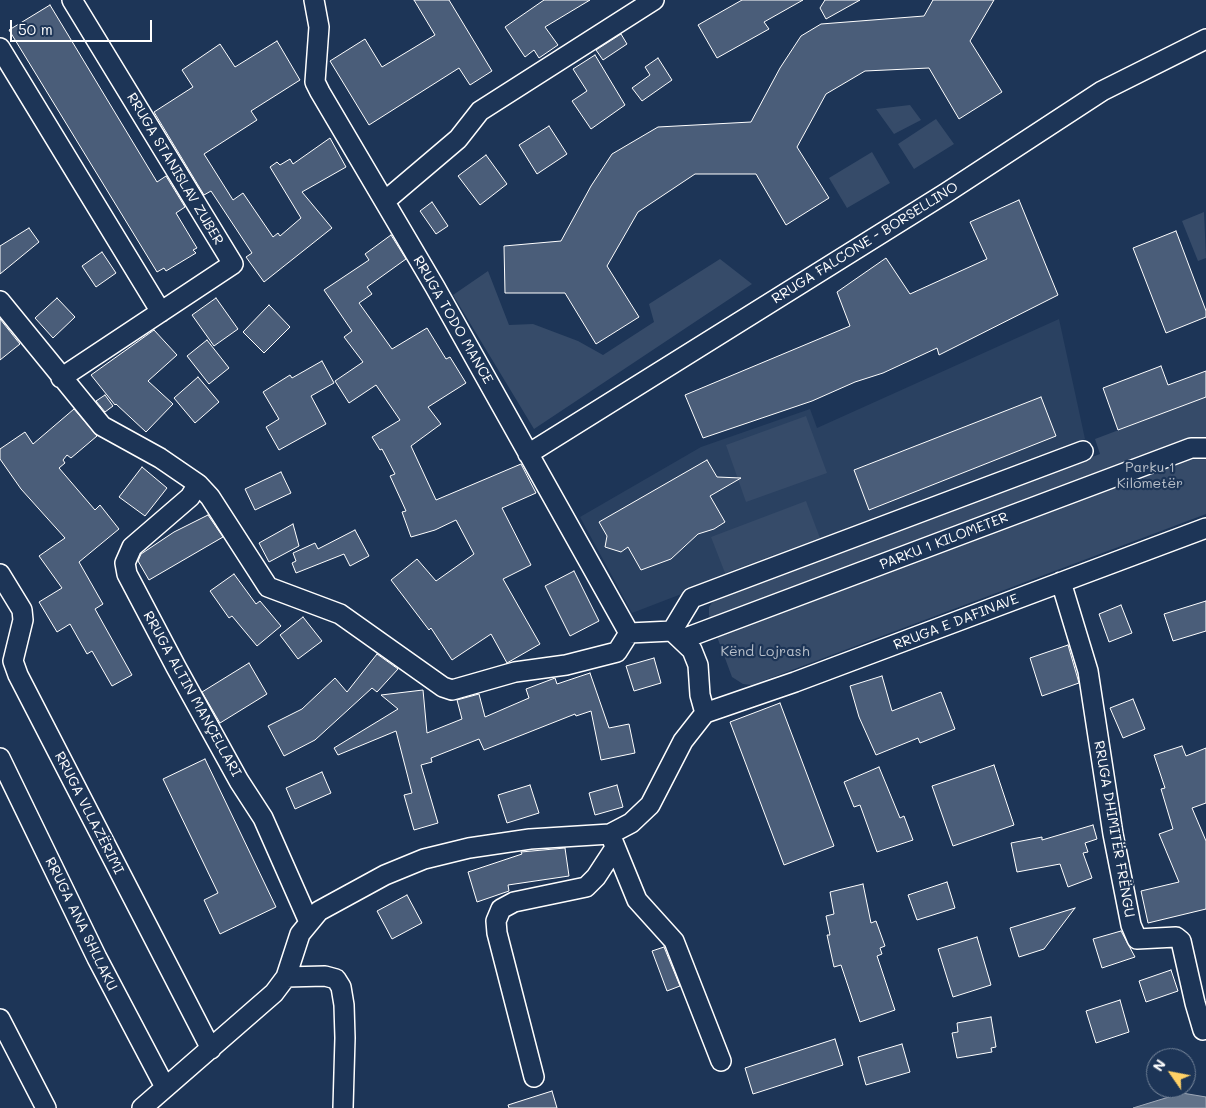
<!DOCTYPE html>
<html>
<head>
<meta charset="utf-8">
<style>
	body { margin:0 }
	#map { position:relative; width:1206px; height:1108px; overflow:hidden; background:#1d3557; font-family:Mali,sans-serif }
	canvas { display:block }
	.north { position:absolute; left:1146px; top:1048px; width:50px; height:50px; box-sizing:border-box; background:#1d3557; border:1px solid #77869a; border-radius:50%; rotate:303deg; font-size:14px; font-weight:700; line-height:20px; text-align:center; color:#fff }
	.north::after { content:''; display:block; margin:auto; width:18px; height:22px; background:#ffd166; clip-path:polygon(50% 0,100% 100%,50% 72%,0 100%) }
	.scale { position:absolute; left:10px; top:20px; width:142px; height:22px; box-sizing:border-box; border:2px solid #fff; border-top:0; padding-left:6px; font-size:15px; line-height:18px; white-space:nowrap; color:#fff; -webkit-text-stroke:4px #1d3557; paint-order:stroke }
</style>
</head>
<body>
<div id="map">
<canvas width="1206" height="1108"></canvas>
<div class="north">N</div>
<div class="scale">50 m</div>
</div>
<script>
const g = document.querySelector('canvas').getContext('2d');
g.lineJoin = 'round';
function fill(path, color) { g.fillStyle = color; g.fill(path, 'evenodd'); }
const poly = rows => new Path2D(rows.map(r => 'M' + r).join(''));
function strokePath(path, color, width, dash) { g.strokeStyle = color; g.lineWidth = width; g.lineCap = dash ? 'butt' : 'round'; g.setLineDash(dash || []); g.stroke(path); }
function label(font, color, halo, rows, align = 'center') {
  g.font = font + ' Mali,sans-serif'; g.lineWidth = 4.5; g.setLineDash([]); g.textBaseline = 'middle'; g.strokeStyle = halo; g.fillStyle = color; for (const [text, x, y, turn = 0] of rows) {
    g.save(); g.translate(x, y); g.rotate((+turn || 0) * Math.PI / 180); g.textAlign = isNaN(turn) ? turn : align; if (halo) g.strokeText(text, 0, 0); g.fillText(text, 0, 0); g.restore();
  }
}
const built = poly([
	[1059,319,1085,439,632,613,580,517,701,447,810,409,817,428]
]);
const green = poly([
	[910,105,921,120,894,134,876,109],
	[936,119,954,144,914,169,898,144],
	[872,152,890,183,847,208,829,178],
	[1204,212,1206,258,1198,261,1182,221],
	[720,259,752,284,534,429,453,295,488,271,509,325,533,324,578,341,603,355,654,322,649,304],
	[1206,397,1206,514,752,685,743,684,732,677,709,615,709,607,716,597,1100,454,1095,439],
	[806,416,827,473,746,502,726,445],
	[806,501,820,538,725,573,711,537]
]);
const water = poly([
	[1182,1093,1206,1097,1206,1108,1133,1108,1182,1093]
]);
const building = poly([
	[414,0,449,0,492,71,470,85,459,68,369,125,330,61,365,39,382,67,435,35,414,0],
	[544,0,590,0,545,27,558,45,539,58,534,50,525,57,505,27,544,0],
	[742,0,803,0,764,22,769,29,717,58,698,25,742,0],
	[825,0,860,0,826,19,820,8,825,0],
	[933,0,994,0,970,41,1002,92,959,119,929,68,865,71,826,94,797,147,829,198,786,225,756,174,695,174,638,212,607,266,639,317,596,344,565,293,505,293,504,246,561,241,591,186,612,154,658,127,751,122,780,68,801,36,821,24,924,16,933,0],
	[50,5,157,182,166,176,185,207,176,213,197,248,193,250,196,253,166,271,164,268,157,272,9,30,50,5],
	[621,34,627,44,603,60,596,50,621,34],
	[277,41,300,80,251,111,257,120,204,154,233,200,243,193,273,237,278,233,280,236,301,218,270,167,277,162,280,165,290,159,293,164,330,138,346,167,302,192,332,228,264,282,246,257,252,253,211,191,204,195,154,112,193,87,182,70,220,44,235,67,277,41],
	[595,55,625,105,591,129,572,101,587,91,573,69,595,55],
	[658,58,672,80,642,101,632,88,650,75,645,67,658,58],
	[549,126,567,154,537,174,519,145,549,126],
	[486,155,507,184,480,205,458,176,486,155],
	[1019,200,1058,295,939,355,937,348,883,373,855,382,812,401,703,438,685,395,850,326,837,292,886,258,910,294,987,259,970,222,1019,200],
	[432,202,448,226,436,234,420,211,432,202],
	[29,228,39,242,0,274,0,246,29,228],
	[1176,231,1206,311,1206,317,1166,333,1133,248,1176,231],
	[391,235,406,259,367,287,372,294,359,303,392,349,427,328,446,359,450,357,466,383,428,407,441,424,411,446,436,500,521,464,536,493,502,508,531,565,503,579,540,644,507,663,491,634,452,660,431,628,429,630,391,580,417,559,436,581,474,554,456,520,435,530,411,537,402,512,406,511,390,476,395,474,382,449,380,450,372,437,400,420,376,385,349,403,335,381,363,362,344,337,352,331,324,290,369,260,365,254,391,235],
	[102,252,116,273,96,287,82,266,102,252],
	[57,298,75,317,53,338,35,318,57,298],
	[216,298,238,329,214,346,192,315,216,298],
	[269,305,290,327,264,353,243,332,269,305],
	[0,319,20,344,0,360,0,319],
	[154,330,177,355,148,381,173,404,146,432,116,404,115,405,91,375,154,330],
	[207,340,229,368,209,384,187,356,207,340],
	[322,361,334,383,311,396,326,424,279,450,266,427,279,419,263,392,290,375,292,378,322,361],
	[1161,366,1168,385,1206,371,1206,397,1118,430,1103,388,1161,366],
	[198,377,219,402,195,423,174,398,198,377],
	[105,395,113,406,105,412,96,401,105,395],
	[1041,397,1056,436,869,510,854,470,1041,397],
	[74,409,97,436,71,458,67,455,63,460,65,463,59,468,95,510,100,505,119,529,79,562,103,604,95,609,132,675,112,686,92,651,87,654,70,624,57,632,39,602,62,588,39,556,65,538,21,489,0,459,0,449,25,432,33,444,74,409],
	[707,460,717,477,741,478,710,496,725,522,714,529,698,534,671,559,641,570,628,547,621,552,605,547,607,536,599,522,707,460],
	[142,467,167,488,145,516,119,497,142,467],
	[281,472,291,493,255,510,245,489,281,472],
	[208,515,223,537,149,580,138,561,141,554,174,532,208,515],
	[293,524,299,546,269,562,259,543,293,524],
	[355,530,369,556,350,566,344,554,296,573,292,563,296,561,293,553,315,543,318,549,355,530],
	[574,571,599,621,570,636,545,586,574,571],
	[234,574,256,604,260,601,281,626,257,646,232,616,229,618,210,591,234,574],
	[1206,601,1206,631,1173,641,1164,614,1206,601],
	[1121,605,1132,633,1109,642,1099,614,1121,605],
	[303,617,322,641,298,659,280,635,303,617],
	[1068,645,1079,683,1042,696,1030,658,1068,645],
	[377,654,398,669,377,692,372,688,315,740,284,756,268,726,302,709,335,678,347,692,377,654],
	[654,658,661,683,634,691,626,666,654,658],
	[249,663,267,694,220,723,202,692,249,663],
	[590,673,609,728,629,724,635,753,601,760,591,711,576,716,575,714,484,750,479,739,431,758,432,762,421,765,438,823,414,830,404,795,412,793,396,731,338,755,334,748,398,709,381,695,423,690,427,733,462,719,457,700,479,694,485,717,529,698,526,689,555,678,557,684,590,673],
	[882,676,892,711,941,692,955,729,920,743,918,738,876,755,859,717,850,686,882,676],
	[1133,699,1145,729,1123,738,1110,708,1133,699],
	[780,703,834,846,784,865,730,722,780,703],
	[1182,746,1186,756,1206,748,1206,803,1192,808,1206,841,1206,909,1148,923,1141,891,1179,882,1159,834,1173,829,1161,789,1165,788,1154,755,1182,746],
	[205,759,276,907,220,934,204,900,218,893,163,779,205,759],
	[994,765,1014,825,953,846,932,786,994,765],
	[879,767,900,818,904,816,913,840,877,852,860,805,854,807,844,782,879,767],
	[322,772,331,793,295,809,286,788,322,772],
	[530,785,539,813,507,823,498,795,530,785],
	[617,785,623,807,595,815,589,793,617,785],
	[1093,825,1097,839,1085,843,1088,852,1083,853,1092,878,1068,887,1060,864,1017,872,1011,843,1042,837,1042,840,1093,825],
	[565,848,569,876,508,885,509,891,477,902,468,872,522,854,521,852,565,848],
	[947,882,955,908,917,920,908,895,947,882],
	[863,884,871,923,876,921,885,946,880,948,882,954,877,956,895,1010,860,1022,841,965,834,967,827,935,830,935,826,916,834,914,830,892,863,884],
	[407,895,422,923,392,939,377,911,407,895],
	[1075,908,1044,949,1019,957,1010,928,1075,908],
	[1121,931,1135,957,1102,968,1093,939,1121,931],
	[977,937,991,985,953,997,938,949,977,937],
	[664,947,680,986,667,991,652,951,664,947],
	[1171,970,1178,991,1146,1002,1139,981,1171,970],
	[1120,1000,1129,1032,1096,1043,1086,1011,1120,1000],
	[991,1017,996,1047,991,1048,992,1052,957,1058,952,1033,958,1032,957,1023,991,1017],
	[835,1039,843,1065,753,1094,745,1068,835,1039],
	[902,1044,910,1072,866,1085,858,1057,902,1044],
	[552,1091,557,1108,509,1108,508,1105,552,1091]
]);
const street = poly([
	[314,0,319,27,315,82,320,92,435,287,629,633],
	[0,48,161,312],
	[385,201,458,139,480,111,654,0],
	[0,301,102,426,160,458,198,484,210,497,268,587,340,614,443,687,452,690,515,672,566,665,617,652,629,633],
	[61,378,233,264,72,0],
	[528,454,946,193,1102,91,1206,39],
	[198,484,190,497,132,547,125,563,127,574,176,667,239,781,263,818,309,922],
	[0,574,22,610,23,620,13,661,18,675,211,1049],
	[1061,582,1088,671,1113,834,1131,925,1137,939,1176,937,1181,941,1195,1003,1203,1030,1206,1029],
	[672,631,692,598,1083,451],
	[673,632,692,650,698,665,700,695,705,713],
	[629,633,672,631],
	[683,639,1191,448,1206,448],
	[705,713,795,682,1206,528],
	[0,758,97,958,165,1087],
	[612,839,637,900,674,941,721,1061],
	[286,977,325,976,336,979,341,987,344,1005,345,1038,343,1108],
	[0,1019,46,1108],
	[534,1077,497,933,496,921,501,909,514,902,586,887,596,877,615,848],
	[142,1108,274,993,286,977,300,934,319,911,385,875,424,859,469,848,530,839,610,834,631,823,650,805,683,741,705,713]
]);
const streetNames = [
	["RRUGA STANISLAV ZUBER",175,169,59],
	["RRUGA FALCONE - BORSELLINO",865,243,-32],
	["RRUGA TODO MANCE",453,320,60],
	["PARKU 1 KILOMETER",944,541,-21],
	["RRUGA E DAFINAVE",956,622,-21],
	["RRUGA ALTIN MANÇELLARI",192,694,61],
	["RRUGA VLLAZËRIMI",89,813,63],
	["RRUGA DHIMITËR FRËNGU",1114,829,80],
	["RRUGA ANA SHLLAKU",81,924,64]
];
const parkNames = [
	["Parku 1",1150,468],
	["Kilometër",1150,484],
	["Kënd Lojrash",765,652]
];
fill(built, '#2a4161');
fill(green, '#364b69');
fill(water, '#617289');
strokePath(water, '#a0aab8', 1);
fill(building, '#4a5d79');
strokePath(building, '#fff', 1);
strokePath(street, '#fff', 22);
strokePath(street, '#1d3557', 19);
label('14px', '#fff', '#1d3557', streetNames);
label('14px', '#b9c0ca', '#1d3557', parkNames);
</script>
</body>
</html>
